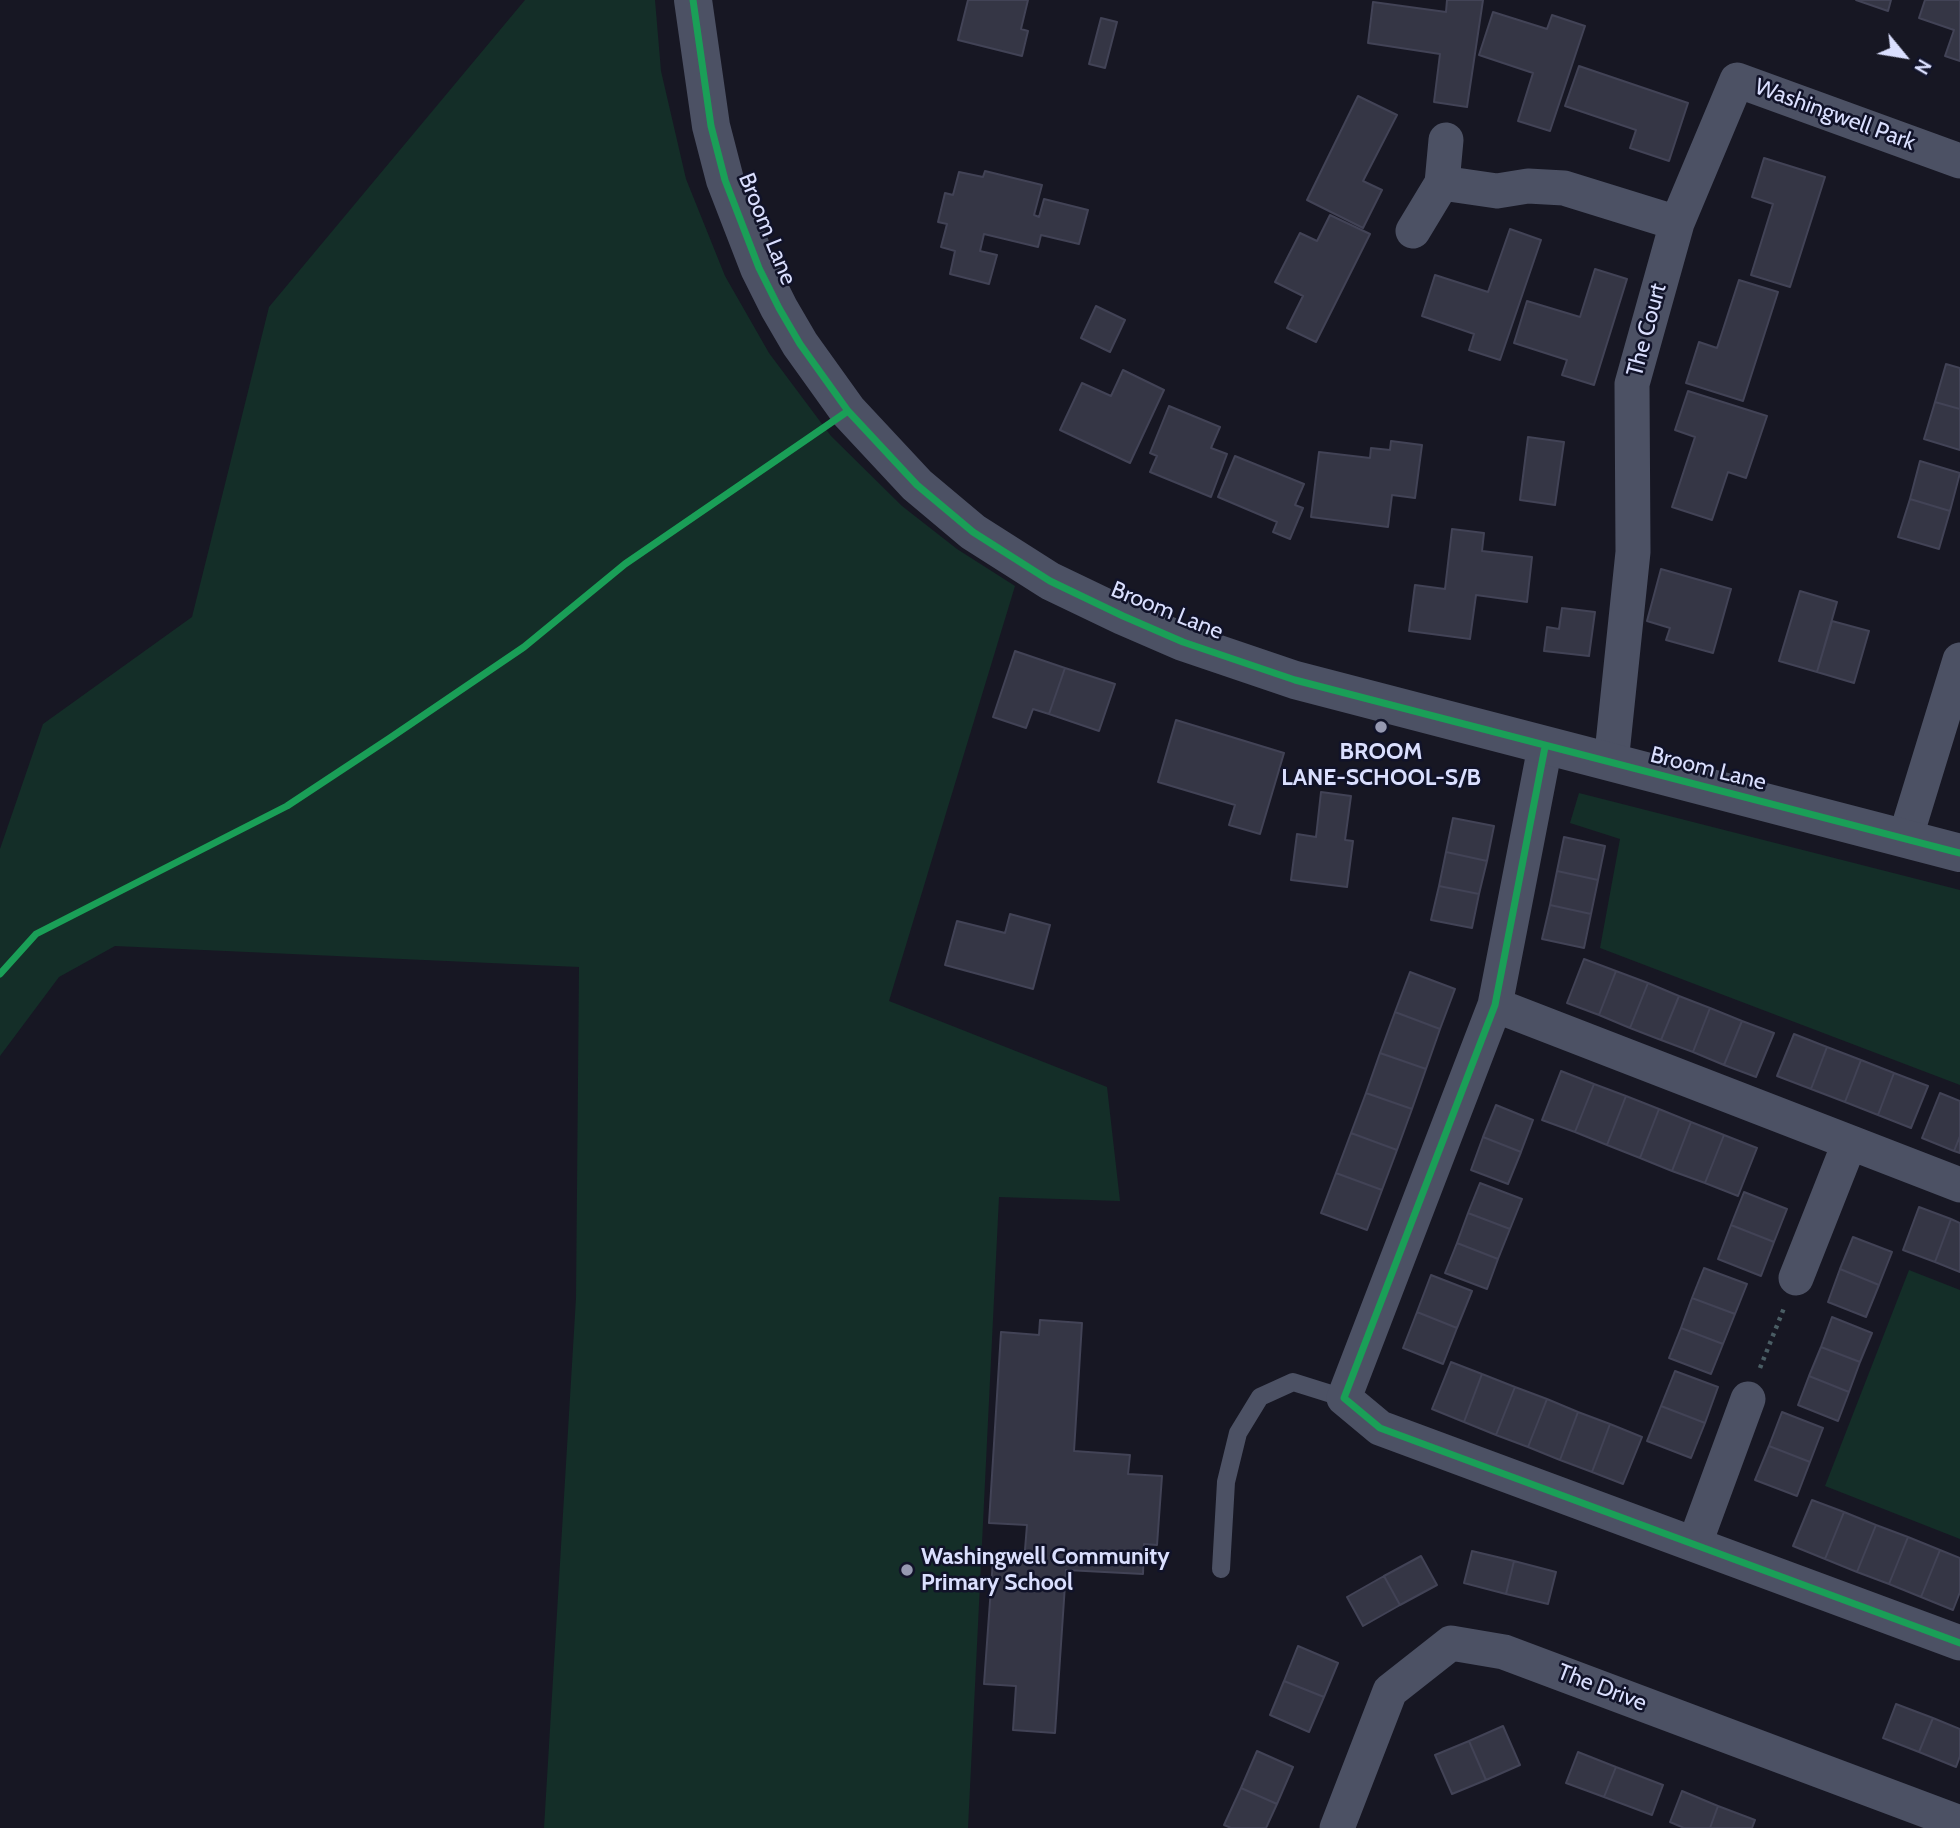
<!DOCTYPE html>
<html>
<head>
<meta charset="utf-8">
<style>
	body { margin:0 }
	#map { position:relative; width:1960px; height:1828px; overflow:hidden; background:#171723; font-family:Cabin,sans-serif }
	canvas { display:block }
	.north { position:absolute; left:1869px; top:21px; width:70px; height:70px; -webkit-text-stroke:5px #111329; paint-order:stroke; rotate:120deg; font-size:19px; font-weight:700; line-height:28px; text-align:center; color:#dadffe }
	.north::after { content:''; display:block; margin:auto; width:24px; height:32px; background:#dadffe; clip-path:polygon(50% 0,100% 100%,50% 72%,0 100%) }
</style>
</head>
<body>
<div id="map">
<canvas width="1960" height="1828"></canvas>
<div class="north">N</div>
</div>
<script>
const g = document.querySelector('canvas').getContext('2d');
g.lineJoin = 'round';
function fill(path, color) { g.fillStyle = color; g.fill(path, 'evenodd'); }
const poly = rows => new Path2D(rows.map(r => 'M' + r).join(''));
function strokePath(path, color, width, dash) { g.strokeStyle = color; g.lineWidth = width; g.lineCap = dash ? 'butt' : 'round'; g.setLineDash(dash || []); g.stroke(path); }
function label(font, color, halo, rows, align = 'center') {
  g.font = font + ' Cabin,sans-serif'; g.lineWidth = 5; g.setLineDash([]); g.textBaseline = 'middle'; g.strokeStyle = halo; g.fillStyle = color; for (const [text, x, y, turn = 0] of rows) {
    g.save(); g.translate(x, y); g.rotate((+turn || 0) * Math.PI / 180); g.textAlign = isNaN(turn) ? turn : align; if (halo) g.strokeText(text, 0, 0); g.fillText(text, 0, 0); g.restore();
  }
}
const green = poly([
	[525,0,655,0,661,71,686,179,725,276,769,353,831,436,902,506,957,549,1015,586,889,1001,1107,1087,1120,1201,999,1197,968,1828,544,1828,576,1298,579,967,115,946,59,977,0,1056,0,849,43,724,192,617,269,307],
	[1579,793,1960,890,1960,1085,1600,948,1620,839,1570,823],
	[1909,1270,1960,1290,1960,1539,1825,1486]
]);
const building = poly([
	[968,0,1028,0,1021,29,1028,31,1022,56,958,40,968,0],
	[1447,0,1483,0,1467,107,1434,102,1440,54,1368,43,1373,2,1446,12,1447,0],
	[1856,0,1891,0,1888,11,1856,0],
	[1925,0,1960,0,1960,61,1945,56,1954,30,1919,18,1925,0],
	[1493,12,1547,29,1552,15,1585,26,1550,131,1518,121,1533,73,1479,55,1493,12],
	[1101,18,1117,22,1105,68,1089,64,1101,18],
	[1579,66,1688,103,1669,161,1630,148,1636,130,1565,106,1579,66],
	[1358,96,1397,115,1363,181,1382,190,1363,228,1307,200,1358,96],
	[1764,158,1825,177,1790,287,1751,275,1773,204,1752,197,1764,158],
	[985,171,1042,185,1034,215,1039,217,1044,199,1088,210,1079,244,1041,235,1038,247,984,234,980,251,997,255,989,284,950,274,955,251,941,247,947,224,938,222,945,193,953,195,959,172,983,177,985,171],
	[1330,215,1370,234,1316,342,1287,328,1303,296,1275,282,1300,233,1317,241,1330,215],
	[1510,229,1541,240,1500,360,1469,350,1474,334,1422,316,1435,275,1488,292,1510,229],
	[1595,269,1627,279,1594,385,1562,375,1567,360,1514,343,1527,301,1580,317,1595,269],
	[1739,280,1778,292,1743,401,1686,383,1699,342,1717,348,1739,280],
	[1096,306,1125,320,1110,352,1081,338,1096,306],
	[1946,364,1960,368,1960,409,1935,402,1946,364],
	[1123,370,1164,390,1130,463,1060,430,1082,383,1111,396,1123,370],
	[1688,391,1767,416,1746,478,1728,472,1712,520,1672,507,1695,437,1675,430,1688,391],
	[1935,402,1960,409,1960,450,1924,439,1935,402],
	[1169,406,1220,427,1211,448,1227,454,1211,497,1150,472,1157,456,1150,453,1169,406],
	[1528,437,1564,442,1555,505,1520,500,1528,437],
	[1391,441,1422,445,1415,498,1392,495,1388,527,1311,517,1319,452,1370,458,1371,448,1390,450,1391,441],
	[1235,456,1304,484,1295,505,1303,508,1290,539,1273,532,1277,522,1218,497,1235,456],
	[1920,461,1960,473,1950,511,1910,499,1920,461],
	[1910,499,1950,511,1939,549,1898,537,1910,499],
	[1452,529,1484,533,1482,551,1532,557,1527,602,1476,595,1470,639,1409,631,1415,585,1445,589,1452,529],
	[1661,569,1731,589,1713,653,1666,640,1670,628,1647,621,1661,569],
	[1800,591,1837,602,1817,672,1779,661,1800,591],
	[1562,608,1595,612,1589,656,1544,651,1547,627,1559,629,1562,608],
	[1832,621,1869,631,1854,683,1817,672,1832,621],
	[1015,651,1065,668,1049,714,1033,709,1026,728,993,717,1015,651],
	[1065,668,1115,684,1099,731,1049,714,1065,668],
	[1176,720,1284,753,1260,834,1229,825,1235,805,1158,782,1176,720],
	[1321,792,1351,796,1345,840,1353,841,1347,887,1291,880,1297,834,1316,837,1321,792],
	[1453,818,1494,826,1487,861,1446,852,1453,818],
	[1564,837,1605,846,1598,880,1557,871,1564,837],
	[1446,852,1487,861,1479,894,1439,886,1446,852],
	[1557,871,1598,880,1591,914,1550,905,1557,871],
	[1439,886,1479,894,1472,928,1431,920,1439,886],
	[1550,905,1591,914,1584,948,1542,939,1550,905],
	[1010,914,1050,925,1033,989,945,965,957,921,1005,933,1010,914],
	[1584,959,1616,971,1599,1015,1567,1003,1584,959],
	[1616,971,1648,983,1630,1028,1599,1015,1616,971],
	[1410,972,1455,989,1440,1029,1395,1012,1410,972],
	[1648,983,1679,996,1661,1040,1630,1028,1648,983],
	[1679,996,1710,1008,1693,1052,1661,1040,1679,996],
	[1710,1008,1742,1021,1724,1065,1693,1052,1710,1008],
	[1395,1012,1440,1029,1426,1069,1380,1053,1395,1012],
	[1742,1021,1774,1033,1756,1077,1724,1065,1742,1021],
	[1794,1034,1827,1047,1811,1089,1777,1076,1794,1034],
	[1827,1047,1861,1060,1845,1102,1811,1089,1827,1047],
	[1380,1053,1426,1069,1412,1109,1366,1093,1380,1053],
	[1861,1060,1894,1073,1878,1115,1845,1102,1861,1060],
	[1561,1071,1594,1084,1575,1132,1542,1120,1561,1071],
	[1894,1073,1928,1086,1911,1128,1878,1115,1894,1073],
	[1594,1084,1626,1096,1607,1145,1575,1132,1594,1084],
	[1366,1093,1412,1109,1397,1150,1351,1133,1366,1093],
	[1940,1093,1960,1101,1960,1136,1954,1151,1922,1138,1940,1093],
	[1626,1096,1659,1109,1640,1158,1607,1145,1626,1096],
	[1496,1105,1533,1120,1521,1152,1483,1137,1496,1105],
	[1659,1109,1691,1122,1672,1171,1640,1158,1659,1109],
	[1691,1122,1724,1135,1705,1183,1672,1171,1691,1122],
	[1351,1133,1397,1150,1382,1190,1336,1173,1351,1133],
	[1724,1135,1757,1148,1738,1196,1705,1183,1724,1135],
	[1960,1136,1960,1153,1954,1151,1960,1136],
	[1483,1137,1521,1152,1508,1184,1471,1170,1483,1137],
	[1336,1173,1382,1190,1367,1230,1321,1213,1336,1173],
	[1480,1183,1522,1199,1510,1229,1468,1213,1480,1183],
	[1744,1192,1787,1209,1774,1242,1731,1225,1744,1192],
	[1919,1207,1951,1219,1935,1262,1903,1250,1919,1207],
	[1468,1213,1510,1229,1498,1259,1457,1243,1468,1213],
	[1951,1219,1960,1223,1960,1272,1935,1262,1951,1219],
	[1731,1225,1774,1242,1761,1276,1718,1259,1731,1225],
	[1853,1237,1892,1252,1879,1285,1840,1269,1853,1237],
	[1457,1243,1498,1259,1487,1289,1445,1273,1457,1243],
	[1704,1268,1747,1284,1735,1314,1692,1298,1704,1268],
	[1840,1269,1879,1285,1866,1317,1828,1302,1840,1269],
	[1431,1275,1472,1291,1457,1328,1417,1312,1431,1275],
	[1692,1298,1735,1314,1723,1344,1681,1328,1692,1298],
	[1417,1312,1457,1328,1443,1364,1403,1348,1417,1312],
	[1832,1317,1872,1333,1860,1362,1821,1347,1832,1317],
	[1040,1320,1082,1323,1074,1451,1130,1455,1128,1474,1162,1476,1157,1545,1144,1544,1143,1574,1066,1570,1055,1733,1013,1730,1016,1686,984,1684,993,1560,1024,1562,1027,1525,989,1523,1001,1332,1039,1335,1040,1320],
	[1681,1328,1723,1344,1711,1374,1669,1358,1681,1328],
	[1821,1347,1860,1362,1849,1392,1809,1376,1821,1347],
	[1451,1362,1482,1374,1464,1422,1432,1409,1451,1362],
	[1675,1371,1718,1387,1705,1423,1661,1406,1675,1371],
	[1482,1374,1515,1387,1496,1435,1464,1422,1482,1374],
	[1809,1376,1849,1392,1838,1421,1798,1405,1809,1376],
	[1515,1387,1547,1399,1528,1447,1496,1435,1515,1387],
	[1547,1399,1578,1412,1560,1460,1528,1447,1547,1399],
	[1661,1406,1705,1423,1691,1458,1647,1441,1661,1406],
	[1578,1412,1610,1424,1592,1472,1560,1460,1578,1412],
	[1782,1412,1823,1428,1810,1462,1769,1446,1782,1412],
	[1610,1424,1642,1437,1623,1484,1592,1472,1610,1424],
	[1769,1446,1810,1462,1797,1496,1755,1480,1769,1446],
	[1812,1500,1844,1512,1825,1559,1793,1546,1812,1500],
	[1844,1512,1876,1525,1857,1572,1825,1559,1844,1512],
	[1876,1525,1908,1537,1889,1584,1857,1572,1876,1525],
	[1908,1537,1940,1550,1921,1597,1889,1584,1908,1537],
	[1940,1550,1960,1558,1960,1592,1953,1610,1921,1597,1940,1550],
	[1472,1551,1514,1561,1506,1594,1464,1583,1472,1551],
	[1421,1556,1437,1585,1400,1605,1384,1576,1421,1556],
	[1514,1561,1556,1572,1548,1604,1506,1594,1514,1561],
	[1384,1576,1400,1605,1363,1626,1347,1597,1384,1576],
	[1298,1646,1338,1663,1324,1697,1284,1681,1298,1646],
	[1284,1681,1324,1697,1309,1732,1270,1715,1284,1681],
	[1896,1704,1933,1718,1919,1752,1883,1738,1896,1704],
	[1933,1718,1960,1729,1960,1756,1956,1767,1919,1752,1933,1718],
	[1503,1726,1520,1765,1486,1780,1469,1741,1503,1726],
	[1469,1741,1486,1780,1452,1794,1435,1755,1469,1741],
	[1257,1751,1293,1767,1277,1804,1241,1788,1257,1751],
	[1578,1752,1616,1767,1604,1797,1566,1783,1578,1752],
	[1616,1767,1663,1785,1652,1815,1604,1797,1616,1767],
	[1241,1788,1277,1804,1266,1828,1231,1828,1224,1825,1241,1788],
	[1682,1791,1718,1806,1710,1828,1684,1828,1670,1822,1682,1791],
	[1718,1806,1755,1820,1752,1828,1710,1828,1718,1806]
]);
const path = poly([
	[1760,1368,1784,1308]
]);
const service = poly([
	[1221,1569,1226,1482,1238,1433,1260,1397,1293,1382,1344,1398]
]);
const minor = poly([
	[1442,183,1497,191,1528,186,1564,188,1677,223],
	[1413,231,1442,183,1446,140],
	[1545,747,1495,1005,1344,1398,1380,1428,1960,1643],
	[1611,763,1633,552,1632,384,1677,223,1737,80,1960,161],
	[1905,839,1960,660],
	[1495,1005,1960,1185],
	[1796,1278,1849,1144],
	[1695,1543,1748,1399],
	[1337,1828,1390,1691,1451,1643,1504,1652,1960,1823]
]);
const tertiary = poly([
	[693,0,711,126,725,180,759,268,779,308,800,344,848,411,917,485,973,532,1050,581,1123,616,1183,642,1295,680,1960,853]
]);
const cycleway = poly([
	[693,0,711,126,725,180,759,268,779,308,800,344,848,411,917,485,973,532,1050,581,1123,616,1183,642,1295,680,1960,853],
	[1545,747,1495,1005,1344,1398,1380,1428,1960,1643],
	[0,974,36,934,287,806,390,738,524,647,625,564,848,411]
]);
const markers = [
	[1381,727,7,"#9699b1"],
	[907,1570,7,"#9699b1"]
];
const streetNames = [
	["Washingwell Park",1835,115,20],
	["Broom Lane",767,229,68],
	["The Court",1647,330,-75],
	["Broom Lane",1167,611,22],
	["Broom Lane",1708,769,14],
	["The Drive",1602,1688,21]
];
const poiNames = [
	["BROOM",1381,752],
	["LANE-SCHOOL-S/B",1381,778],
	["Washingwell Community",921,1557,"left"],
	["Primary School",921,1583,"left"]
];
fill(green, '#142e28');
fill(building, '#353645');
strokePath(building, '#424356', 2);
strokePath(path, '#4a5d64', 4.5, [3.5, 5]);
strokePath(service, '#4c5164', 18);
strokePath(minor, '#4c5164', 35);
strokePath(tertiary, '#4c5164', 38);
strokePath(cycleway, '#1a9f57', 7);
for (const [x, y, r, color] of markers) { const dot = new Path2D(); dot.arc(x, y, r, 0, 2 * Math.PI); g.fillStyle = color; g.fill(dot); strokePath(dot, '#111329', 2.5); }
label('23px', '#dadffe', '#111329', streetNames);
label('bold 23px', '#dadffe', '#111329', poiNames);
</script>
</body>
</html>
